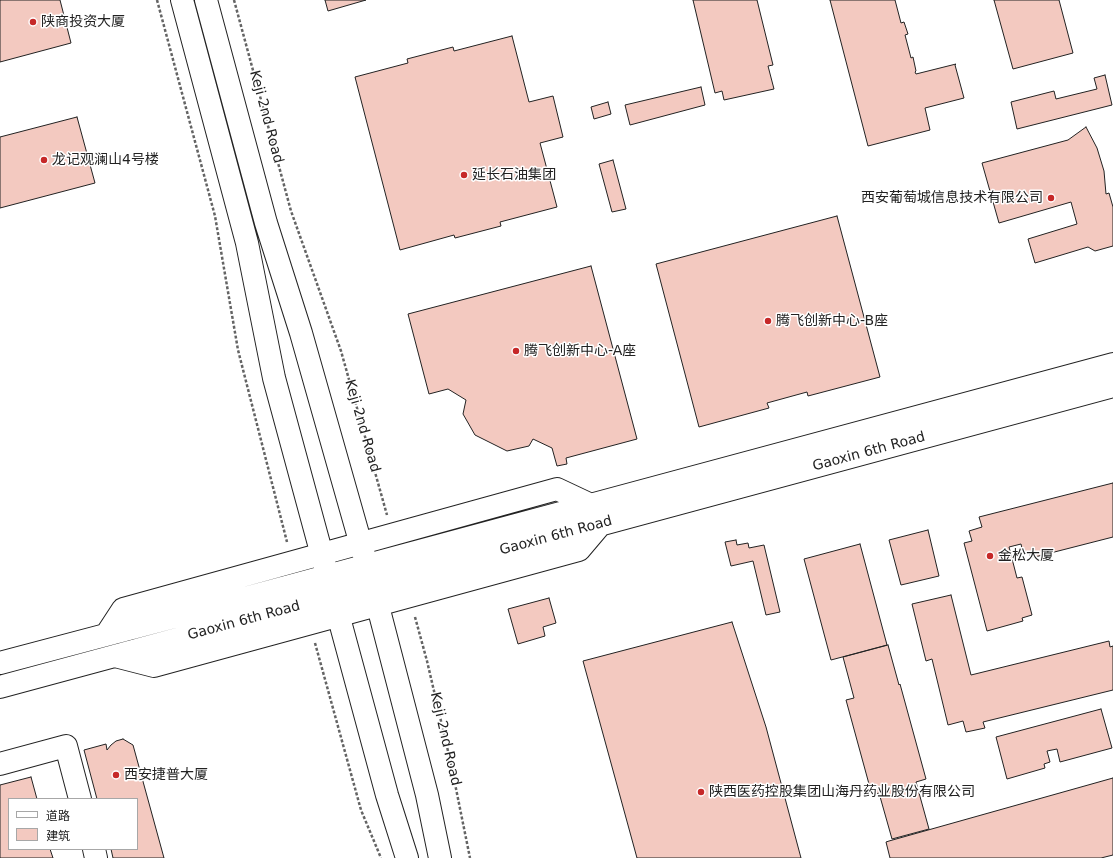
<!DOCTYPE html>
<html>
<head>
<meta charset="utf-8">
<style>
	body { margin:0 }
	#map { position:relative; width:1113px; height:858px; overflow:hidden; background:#fff; font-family:"DejaVu Sans","Noto Sans SC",sans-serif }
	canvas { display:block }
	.legend { position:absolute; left:8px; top:798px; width:130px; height:52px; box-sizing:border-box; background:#fff; border:1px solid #a7a7a7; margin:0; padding:5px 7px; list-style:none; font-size:12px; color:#222 }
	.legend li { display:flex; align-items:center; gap:8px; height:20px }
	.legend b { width:20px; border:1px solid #a7a7a7 }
</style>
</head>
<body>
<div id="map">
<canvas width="1113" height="858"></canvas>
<ul class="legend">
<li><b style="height:5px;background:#fff"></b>道路</li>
<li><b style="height:11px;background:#f3c9c0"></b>建筑</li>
</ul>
</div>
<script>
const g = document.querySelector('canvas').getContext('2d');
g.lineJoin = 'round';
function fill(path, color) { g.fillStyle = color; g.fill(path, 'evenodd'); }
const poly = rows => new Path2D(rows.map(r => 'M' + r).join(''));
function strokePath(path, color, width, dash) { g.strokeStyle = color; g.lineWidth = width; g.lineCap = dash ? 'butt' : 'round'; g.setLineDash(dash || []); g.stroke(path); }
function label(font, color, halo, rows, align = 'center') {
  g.font = font + ' "DejaVu Sans","Noto Sans SC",sans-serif'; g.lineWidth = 3; g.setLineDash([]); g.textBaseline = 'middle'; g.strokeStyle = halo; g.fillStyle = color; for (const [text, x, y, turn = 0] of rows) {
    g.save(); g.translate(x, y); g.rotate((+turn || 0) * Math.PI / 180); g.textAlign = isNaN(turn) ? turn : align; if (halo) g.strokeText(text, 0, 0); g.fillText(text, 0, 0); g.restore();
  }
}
const building = poly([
	[0,0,60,0,71,43,0,62,0,0],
	[325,0,366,0,328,11,325,0],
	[693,0,757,0,773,65,768,66,774,89,724,100,722,91,715,93,693,0],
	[830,0,895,0,901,23,904,22,908,34,905,35,911,58,913,57,916,71,915,72,916,74,956,64,955,65,964,98,925,108,930,130,868,146,830,0],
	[994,0,1059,0,1073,53,1013,69,994,0],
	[512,36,529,102,553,96,563,137,540,143,557,207,500,222,501,226,455,238,454,235,400,250,355,77,408,63,407,59,453,47,454,51,512,36],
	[1105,75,1112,105,1017,129,1011,102,1054,91,1056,99,1097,89,1094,78,1105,75],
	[701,87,705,105,630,125,625,105,701,87],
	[608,102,611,114,594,119,591,107,608,102],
	[77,117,95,183,0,208,0,137,77,117],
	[1086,127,1097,148,1104,171,1106,194,1109,193,1113,207,1113,246,1095,251,1088,247,1035,263,1028,239,1077,224,1071,202,999,223,982,163,1068,140,1086,127],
	[613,160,626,209,612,212,599,164,613,160],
	[837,216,880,377,808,396,807,392,767,403,769,408,699,427,656,264,837,216],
	[591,266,637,439,566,458,567,464,557,466,552,448,533,439,529,446,507,451,475,435,463,414,466,400,448,389,429,394,408,314,591,266],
	[1113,483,1113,537,1031,558,1029,552,1023,553,1021,544,1009,547,1017,578,1022,577,1032,615,1022,618,1023,621,987,631,964,543,972,541,969,531,982,527,979,517,1113,483],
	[928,530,939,576,901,585,889,540,928,530],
	[736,540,737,545,748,543,749,548,764,545,780,612,766,615,753,561,731,566,725,542,736,540],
	[860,544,887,645,831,660,804,559,860,544],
	[951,595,971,675,1109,641,1110,647,1113,646,1113,690,983,722,985,728,971,731,966,732,963,721,948,725,932,659,926,661,912,604,951,595],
	[549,598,556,623,543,627,545,636,518,644,508,609,549,598],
	[732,622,766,727,801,858,637,858,583,661,732,622],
	[888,645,899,685,900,684,926,779,916,782,929,829,892,839,879,793,872,795,846,700,854,698,843,657,888,645],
	[1101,709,1112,748,1060,762,1057,749,1047,751,1050,762,1044,764,1045,768,1007,779,996,737,1101,709],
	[123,739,133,745,164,858,113,858,111,849,137,849,137,799,97,799,84,750,106,744,107,750,111,745,116,741,123,739],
	[31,777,37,799,9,799,9,849,50,849,53,858,0,858,0,785,31,777],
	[1113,778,1113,855,1101,858,890,858,886,842,889,841,1113,778]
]);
const path = poly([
	[157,0,215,216,238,350,287,542],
	[234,0,291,211,341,351,387,515],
	[415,617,427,661,451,764,470,858],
	[315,643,361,810,381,858]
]);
const minor = poly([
	[106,635,123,609,557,489,591,505],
	[115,656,154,666,579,550,601,524],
	[0,663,238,600,1113,364],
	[0,687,1113,386],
	[0,764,66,746,80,799],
	[94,849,96,858]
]);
const major = poly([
	[182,0,247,243,274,378,387,795,407,858],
	[206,0,266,223,301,333,373,587,427,795,440,858]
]);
const markers = [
	[33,22,4,"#c62828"],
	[44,160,4,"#c62828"],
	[464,175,4,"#c62828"],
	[1051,198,4,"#c62828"],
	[768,321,4,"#c62828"],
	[516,351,4,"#c62828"],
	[990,556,4,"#c62828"],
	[116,775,4,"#c62828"],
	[701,792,4,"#c62828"]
];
const poiNames = [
	["陕商投资大厦",41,22],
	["龙记观澜山4号楼",52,160],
	["延长石油集团",472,175],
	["西安葡萄城信息技术有限公司",1043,198,"right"],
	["腾飞创新中心-B座",776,321],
	["腾飞创新中心-A座",524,351],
	["金松大厦",998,556],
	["西安捷普大厦",124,775],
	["陕西医药控股集团山海丹药业股份有限公司",709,792]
];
const streetNames = [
	["Keji 2nd Road",266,117,75],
	["Keji 2nd Road",362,426,74],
	["Gaoxin 6th Road",869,452,-15],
	["Gaoxin 6th Road",556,536,-15],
	["Gaoxin 6th Road",244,621,-15],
	["Keji 2nd Road",445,739,77]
];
fill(building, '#f3c9c0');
strokePath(building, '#222', 1);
strokePath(minor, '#222', 24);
strokePath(major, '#222', 24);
strokePath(path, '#646464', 2.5, [3, 2]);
strokePath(minor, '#fff', 22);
strokePath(major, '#fff', 22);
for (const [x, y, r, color] of markers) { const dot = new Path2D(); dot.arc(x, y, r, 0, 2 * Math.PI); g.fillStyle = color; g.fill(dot); strokePath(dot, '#fff', 1.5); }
label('14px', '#222', '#fff', poiNames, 'left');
label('14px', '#222', '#fff', streetNames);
</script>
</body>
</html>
